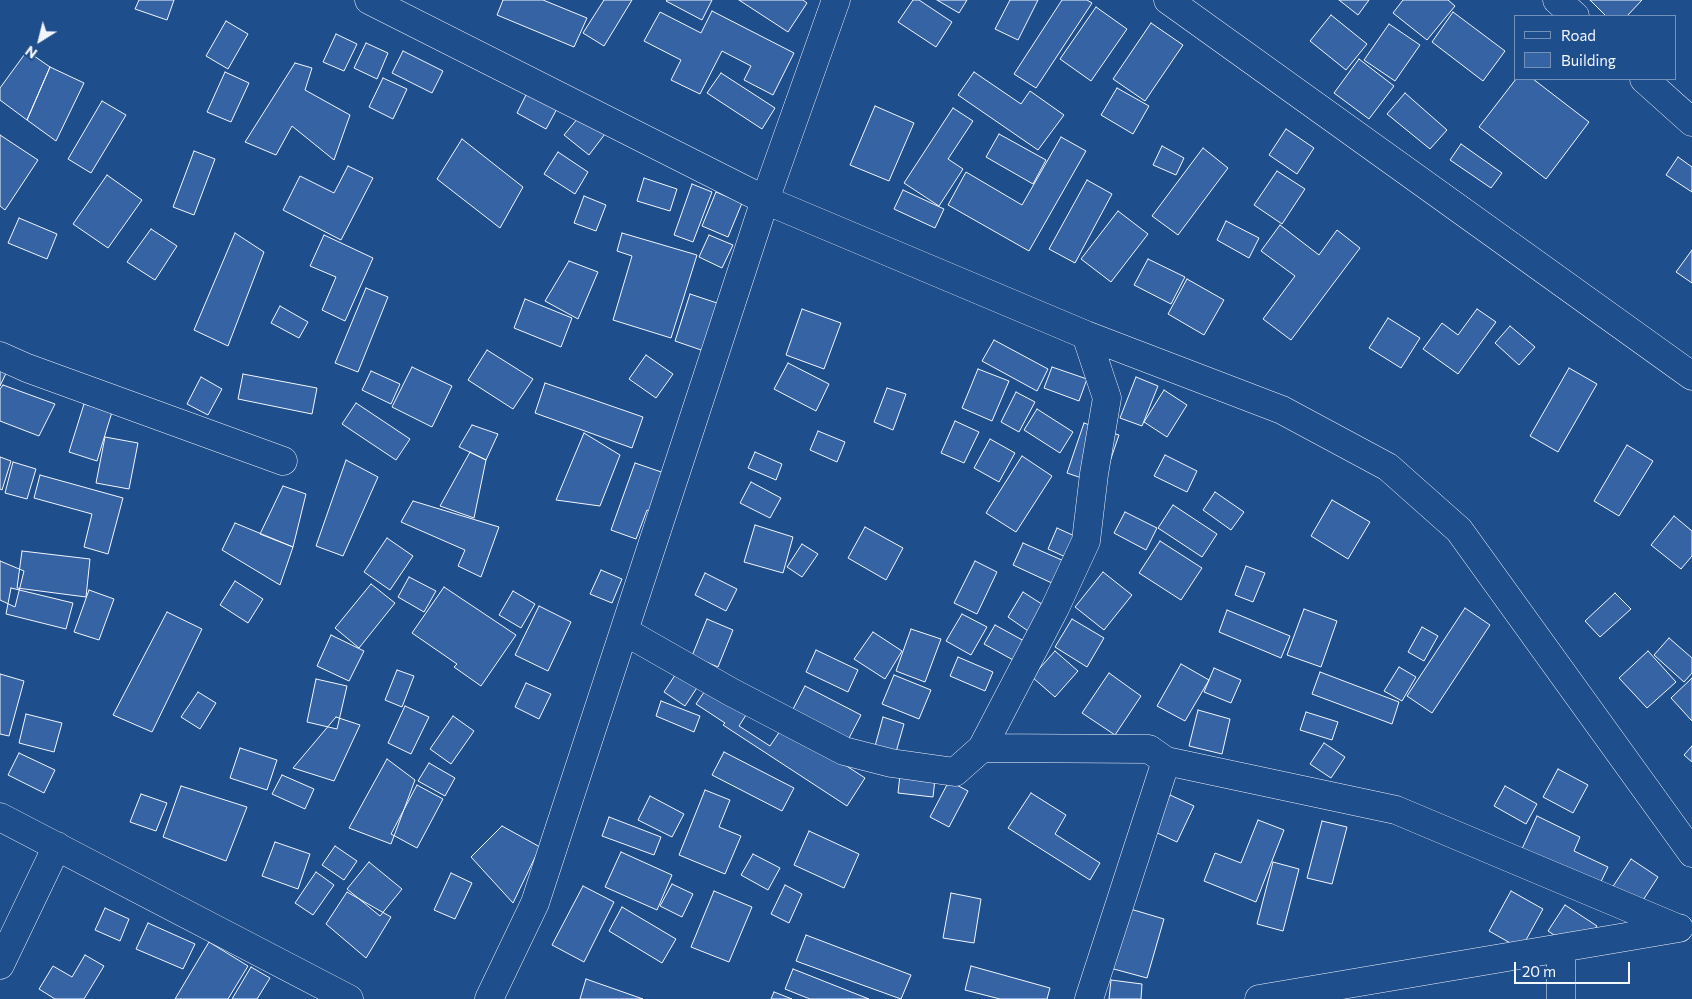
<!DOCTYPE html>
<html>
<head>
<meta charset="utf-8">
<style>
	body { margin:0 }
	#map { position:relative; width:1692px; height:999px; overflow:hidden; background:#1f4e8c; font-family:Commissioner,sans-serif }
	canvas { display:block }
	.legend { position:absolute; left:1514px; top:15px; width:162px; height:65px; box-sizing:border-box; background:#1f4e8c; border:1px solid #7391ba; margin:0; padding:6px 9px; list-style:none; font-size:15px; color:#f2f6ff }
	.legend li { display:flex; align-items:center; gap:10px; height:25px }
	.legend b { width:25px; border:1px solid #7391ba }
	.north { position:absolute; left:15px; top:15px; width:50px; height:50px; -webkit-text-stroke:4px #1f4e8c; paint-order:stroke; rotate:216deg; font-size:14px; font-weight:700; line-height:20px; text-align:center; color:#f2f6ff }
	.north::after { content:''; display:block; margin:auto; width:18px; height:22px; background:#f2f6ff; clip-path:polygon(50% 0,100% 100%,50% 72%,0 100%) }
	.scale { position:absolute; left:1514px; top:962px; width:116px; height:22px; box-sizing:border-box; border:2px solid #f2f6ff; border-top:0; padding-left:6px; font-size:15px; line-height:18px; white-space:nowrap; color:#f2f6ff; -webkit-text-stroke:4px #1f4e8c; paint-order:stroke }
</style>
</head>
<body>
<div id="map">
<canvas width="1692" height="999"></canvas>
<ul class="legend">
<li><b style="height:6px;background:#1f4e8c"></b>Road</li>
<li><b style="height:14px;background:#3563a3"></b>Building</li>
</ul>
<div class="north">N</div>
<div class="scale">20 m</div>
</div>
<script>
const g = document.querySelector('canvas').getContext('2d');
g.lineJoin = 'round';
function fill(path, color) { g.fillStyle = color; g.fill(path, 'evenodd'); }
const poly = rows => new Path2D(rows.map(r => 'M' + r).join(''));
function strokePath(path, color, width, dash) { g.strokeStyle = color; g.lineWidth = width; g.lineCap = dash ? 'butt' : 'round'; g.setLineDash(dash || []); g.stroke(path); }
const building = poly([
	[139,0,174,0,167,20,135,9,139,0],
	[503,0,543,0,587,18,574,47,497,15,503,0],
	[604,0,632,0,604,46,583,33,604,0],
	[667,0,712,0,702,20,666,1,667,0],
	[739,0,803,0,807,3,788,32,739,0],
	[913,0,919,0,952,22,936,47,898,22,913,0],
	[937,0,967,0,959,13,937,0],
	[1010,0,1038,0,1018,40,995,29,1010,0],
	[1062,0,1087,0,1092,3,1036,88,1014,74,1062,0],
	[1339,0,1369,0,1358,15,1339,0],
	[1403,0,1448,0,1455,6,1427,40,1393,13,1403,0],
	[1590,0,1642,0,1627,16,1606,16,1590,0],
	[1096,7,1127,29,1091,81,1060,59,1096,7],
	[712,11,794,53,773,95,744,80,751,66,722,51,700,94,671,80,681,60,644,41,660,12,701,33,712,11],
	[1453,12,1505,51,1483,81,1432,42,1453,12],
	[1331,15,1367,44,1346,70,1310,41,1331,15],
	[226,21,248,34,228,69,206,56,226,21],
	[1151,23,1183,45,1145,101,1113,79,1151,23],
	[1389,24,1420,45,1395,81,1364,60,1389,24],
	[336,34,357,44,344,71,323,62,336,34],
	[366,43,388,53,377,79,354,68,366,43],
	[27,51,50,67,27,120,0,100,0,88,27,51],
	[403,51,443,71,432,93,392,73,403,51],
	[1359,59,1394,86,1369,119,1334,93,1359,59],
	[295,63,312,68,305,90,350,115,334,160,292,126,276,155,245,142,295,63],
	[50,67,84,83,56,141,27,120,50,67],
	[225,72,249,83,231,122,207,112,225,72],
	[974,72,1021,104,1030,91,1064,115,1038,150,958,95,974,72],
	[721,73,775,108,762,129,707,93,721,73],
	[383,78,407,89,393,119,369,107,383,78],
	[1516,79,1533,79,1589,122,1546,179,1479,127,1516,79],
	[1117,88,1149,106,1133,134,1101,115,1117,88],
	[529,89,559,105,546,129,517,113,529,89],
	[1405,93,1447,130,1430,149,1387,114,1405,93],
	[102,101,126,115,91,173,68,159,102,101],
	[875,106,914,123,889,181,850,165,875,106],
	[953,108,973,121,948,159,963,169,939,206,904,183,953,108],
	[583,112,608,130,589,155,564,135,583,112],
	[1286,129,1314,148,1297,174,1269,155,1286,129],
	[999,134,1046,160,1033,184,986,157,999,134],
	[0,135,38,160,5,210,0,206,0,135],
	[1061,137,1086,151,1029,251,948,205,966,172,1022,205,1061,137],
	[462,139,523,187,500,228,437,179,462,139],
	[1461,144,1502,173,1491,188,1450,160,1461,144],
	[1162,146,1184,158,1176,175,1153,165,1162,146],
	[1203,148,1228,168,1178,235,1152,216,1203,148],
	[194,151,215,159,194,215,173,207,194,151],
	[558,152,588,172,575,194,544,174,558,152],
	[1678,157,1692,167,1692,192,1666,175,1678,157],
	[348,166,373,178,341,240,283,210,300,176,334,193,348,166],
	[1277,171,1305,189,1282,224,1254,205,1277,171],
	[107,175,142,200,108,248,73,224,107,175],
	[644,178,677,189,670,211,637,201,644,178],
	[1087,180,1112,194,1075,263,1049,249,1087,180],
	[692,184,712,192,693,242,674,235,692,184],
	[903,190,944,209,935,228,894,209,903,190],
	[716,192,742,203,728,237,702,226,716,192],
	[584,196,606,205,596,231,574,223,584,196],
	[1118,211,1148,234,1111,282,1081,259,1118,211],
	[19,218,57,234,47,259,8,243,19,218],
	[1226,221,1259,238,1249,258,1217,240,1226,221],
	[1280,225,1319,255,1337,230,1360,248,1291,340,1263,319,1295,276,1261,251,1280,225],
	[151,229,177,246,155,280,127,262,151,229],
	[235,233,264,252,228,346,194,330,235,233],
	[622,233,697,255,671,338,613,320,632,256,617,251,622,233],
	[324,235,373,258,345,321,322,310,336,277,310,266,324,235],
	[709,235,733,245,722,268,699,257,709,235],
	[1692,250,1692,283,1676,272,1692,250],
	[1148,259,1185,277,1171,304,1134,285,1148,259],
	[569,261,598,272,578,319,545,301,569,261],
	[1187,279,1224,300,1204,335,1168,314,1187,279],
	[366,288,388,297,358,372,335,363,366,288],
	[690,294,723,305,707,352,675,341,690,294],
	[525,299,572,318,561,347,514,328,525,299],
	[280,306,308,322,299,338,271,323,280,306],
	[802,309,841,323,824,369,786,355,802,309],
	[1477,309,1496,322,1458,374,1423,349,1442,323,1458,335,1477,309],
	[1388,318,1420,338,1401,368,1369,348,1388,318],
	[1510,326,1535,347,1519,365,1495,343,1510,326],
	[994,340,1048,369,1037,391,982,361,994,340],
	[487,350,533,379,513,409,468,380,487,350],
	[646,355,673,374,656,398,629,379,646,355],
	[0,363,9,367,0,386,0,363],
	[788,363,829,384,816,411,774,389,788,363],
	[412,367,452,386,432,427,392,407,412,367],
	[1052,367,1087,379,1079,401,1044,388,1052,367],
	[1569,368,1597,384,1558,452,1530,436,1569,368],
	[978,369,1009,381,992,421,962,408,978,369],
	[371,371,400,384,391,404,362,390,371,371],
	[243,374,317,388,312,414,238,399,243,374],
	[201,377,222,389,208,415,187,404,201,377],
	[1136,377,1158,386,1142,426,1120,418,1136,377],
	[545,383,643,417,632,448,535,413,545,383],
	[3,385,55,404,39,436,0,421,0,389,3,385],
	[887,388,906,394,893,430,874,422,887,388],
	[1164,390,1187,405,1167,437,1144,422,1164,390],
	[1016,392,1035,402,1019,432,1001,422,1016,392],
	[356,403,410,439,396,460,342,424,356,403],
	[84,404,112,412,97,461,69,452,84,404],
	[1037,409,1073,432,1060,453,1024,430,1037,409],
	[955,421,979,432,964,463,941,453,955,421],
	[1084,423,1119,435,1102,485,1067,473,1084,423],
	[472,425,498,434,486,460,459,447,472,425],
	[818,431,845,442,837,462,810,450,818,431],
	[584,433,620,455,600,506,556,500,584,433],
	[105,437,138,443,129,489,96,483,105,437],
	[990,439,1015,453,999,482,974,468,990,439],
	[1627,445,1653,461,1619,516,1594,501,1627,445],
	[470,452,486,460,474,518,440,506,470,452],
	[755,452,782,464,776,480,748,468,755,452],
	[1165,455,1197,471,1187,492,1154,476,1165,455],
	[1022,456,1052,476,1016,532,986,513,1022,456],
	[0,457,11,461,2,490,0,489,0,457],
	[346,460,378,477,343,556,316,546,346,460],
	[13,462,36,469,27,499,5,493,13,462],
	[635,463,676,477,662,515,647,510,636,539,611,530,635,463],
	[40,475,123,498,108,554,84,547,92,514,34,498,40,475],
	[751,482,781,498,770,518,740,503,751,482],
	[283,486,306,494,293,547,260,534,283,486],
	[1215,492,1244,512,1231,530,1203,510,1215,492],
	[1332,500,1370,522,1348,559,1311,536,1332,500],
	[413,501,499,527,481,577,458,566,465,550,401,522,413,501],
	[1173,505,1217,534,1202,557,1158,528,1173,505],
	[1125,512,1157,528,1146,550,1114,533,1125,512],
	[1674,516,1692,531,1692,556,1681,569,1651,545,1674,516],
	[235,523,293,547,280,585,222,550,235,523],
	[755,525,793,537,783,573,744,562,755,525],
	[865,527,903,548,886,580,848,558,865,527],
	[1057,528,1079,538,1070,559,1048,549,1057,528],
	[387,538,413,556,390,590,364,572,387,538],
	[1160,541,1202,568,1181,600,1139,573,1160,541],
	[1023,543,1064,561,1054,584,1013,565,1023,543],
	[802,544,818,554,802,577,787,567,802,544],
	[22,551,90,559,86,597,17,588,22,551],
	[0,561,24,571,15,607,0,600,0,561],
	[975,561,997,572,977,614,954,603,975,561],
	[1246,566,1265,573,1253,602,1235,595,1246,566],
	[601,570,622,579,612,603,590,594,601,570],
	[1103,572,1132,595,1104,630,1075,607,1103,572],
	[705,573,737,589,726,611,695,595,705,573],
	[409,577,436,591,424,612,398,597,409,577],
	[235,581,263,599,248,623,220,605,235,581],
	[371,584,395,603,359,648,335,628,371,584],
	[444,587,516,635,481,686,454,667,457,664,412,633,444,587],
	[11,588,73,603,66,629,6,614,11,588],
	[89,590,114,599,99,640,74,632,89,590],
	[513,591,535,604,521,628,499,615,513,591],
	[1023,592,1048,608,1031,633,1008,617,1023,592],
	[1615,593,1631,609,1600,637,1585,621,1615,593],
	[539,606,571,622,548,671,515,655,539,606],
	[1465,608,1490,625,1432,713,1407,696,1465,608],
	[1304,609,1337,621,1321,667,1287,655,1304,609],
	[1227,610,1290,636,1281,658,1219,632,1227,610],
	[167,612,202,629,152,732,113,715,167,612],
	[962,614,987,627,971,655,946,641,962,614],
	[707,619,733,630,718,667,692,656,707,619],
	[1072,619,1104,638,1087,667,1055,647,1072,619],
	[995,625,1026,642,1015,661,984,644,995,625],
	[1422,627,1438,636,1424,661,1408,652,1422,627],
	[911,629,941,639,925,682,896,671,911,629],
	[873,632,902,651,885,679,854,659,873,632],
	[331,635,364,651,349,681,317,666,331,635],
	[1669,638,1692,658,1692,673,1684,682,1654,655,1669,638],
	[816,650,858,670,848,692,806,672,816,650],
	[1055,651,1078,671,1055,697,1032,677,1055,651],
	[1648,651,1676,682,1647,708,1619,678,1648,651],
	[958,657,993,672,985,691,950,676,958,657],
	[685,660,706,674,685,706,664,692,685,660],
	[1181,664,1209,680,1185,721,1157,706,1181,664],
	[1399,667,1416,677,1402,701,1384,691,1399,667],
	[1214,668,1241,680,1231,703,1204,692,1214,668],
	[397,670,414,676,402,707,385,700,397,670],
	[1320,672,1399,702,1392,724,1312,694,1320,672],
	[1109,673,1141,696,1115,735,1082,713,1109,673],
	[0,674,24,681,9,736,0,734,0,674],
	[894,675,931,690,919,719,882,704,894,675],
	[1692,678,1692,721,1671,698,1692,678],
	[316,679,347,686,337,729,307,722,316,679],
	[713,679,753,704,739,726,770,746,784,725,865,778,847,806,723,725,725,723,696,704,713,679],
	[526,683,551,694,539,719,515,707,526,683],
	[805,686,861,715,847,742,791,713,805,686],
	[198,692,216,703,200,729,181,717,198,692],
	[661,701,700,716,694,732,656,716,661,701],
	[405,706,429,717,411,754,388,743,405,706],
	[1198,710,1230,719,1222,754,1189,746,1198,710],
	[1306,712,1338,722,1332,740,1300,730,1306,712],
	[26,714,62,723,54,752,19,743,26,714],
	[453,716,474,731,451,764,430,749,453,716],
	[336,717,360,725,334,781,293,768,336,717],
	[883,717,904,724,896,752,875,746,883,717],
	[1324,743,1345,757,1331,778,1310,764,1324,743],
	[1692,746,1692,762,1684,755,1692,746],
	[240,748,277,760,267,790,230,778,240,748],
	[724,752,794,788,782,811,712,775,724,752],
	[19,753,55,770,44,793,8,775,19,753],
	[387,759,415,780,391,844,349,828,387,759],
	[429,763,455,778,445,796,418,781,429,763],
	[1558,769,1588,785,1573,813,1543,797,1558,769],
	[282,775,314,789,305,809,272,794,282,775],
	[900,775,935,779,933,797,898,793,900,775],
	[949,781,968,791,949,827,930,817,949,781],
	[417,785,443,799,417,848,391,834,417,785],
	[181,786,247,807,226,861,163,837,181,786],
	[1505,786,1537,804,1526,824,1494,806,1505,786],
	[705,790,730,800,719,827,741,836,725,874,679,855,705,790],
	[1031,793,1066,815,1055,834,1100,863,1090,880,1008,828,1031,793],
	[141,794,167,803,156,831,130,822,141,794],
	[1170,795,1194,806,1177,842,1153,831,1170,795],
	[650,796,684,814,672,837,638,820,650,796],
	[1537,816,1580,837,1574,851,1608,867,1598,888,1521,851,1537,816],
	[609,817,661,837,654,855,602,836,609,817],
	[1258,820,1284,830,1256,902,1204,881,1215,853,1241,863,1258,820],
	[1322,821,1347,827,1332,884,1307,878,1322,821],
	[502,826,540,847,513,903,471,857,502,826],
	[809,831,859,854,844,888,794,865,809,831],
	[275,842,310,854,298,889,262,876,275,842],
	[335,846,357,861,344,880,322,865,335,846],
	[621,852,672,875,657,910,605,887,621,852],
	[753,854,780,868,768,890,741,875,753,854],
	[1631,859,1658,877,1636,911,1608,894,1631,859],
	[369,862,402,889,380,916,347,889,369,862],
	[1273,862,1299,869,1283,931,1257,924,1273,862],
	[316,872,334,885,313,915,295,903,316,872],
	[451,873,472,883,455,919,434,910,451,873],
	[672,884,693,894,682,917,660,906,672,884],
	[785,885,802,894,789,923,771,914,785,885],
	[583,886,614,902,584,962,552,945,583,886],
	[714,891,752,907,729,962,691,947,714,891],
	[1511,891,1543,909,1521,949,1489,931,1511,891],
	[347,892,391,917,366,958,326,924,347,892],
	[951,893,981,899,974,943,943,938,951,893],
	[1565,905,1597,926,1580,952,1548,931,1565,905],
	[622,907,676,939,662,963,609,931,622,907],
	[105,908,129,919,120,941,95,930,105,908],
	[1127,908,1164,919,1147,978,1110,968,1127,908],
	[148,923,195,944,183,969,136,949,148,923],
	[806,935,911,975,901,999,796,961,806,935],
	[209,942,248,966,228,999,175,999,209,942],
	[85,955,104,966,84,999,55,999,39,989,53,966,72,977,85,955],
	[971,966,1050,988,1047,999,1000,999,965,990,971,966],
	[251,967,270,978,257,999,232,999,251,967],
	[793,969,869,999,810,999,785,989,793,969],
	[586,979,643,999,580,999,586,979],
	[1111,980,1142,984,1141,999,1109,999,1111,980],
	[774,992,792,999,771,999,774,992]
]);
const street = poly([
	[369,0,765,200,1086,335,1282,410,1388,467,1459,530,1692,853],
	[1168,0,1692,376],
	[1557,0,1575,16],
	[1644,79,1692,122],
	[0,356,27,368,283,461],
	[624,631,731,692,844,751,891,763,955,772,982,748,1055,608,1086,541,1094,474,1107,398,1086,335],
	[982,748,1149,749,1166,761,1396,810,1677,928],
	[0,817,349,999],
	[1561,948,1561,999],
	[0,965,57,846],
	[489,999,535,903,765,200,836,0],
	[1089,999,1166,761],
	[1259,999,1679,928]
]);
fill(building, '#3563a3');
strokePath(building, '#f2f6ff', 1);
strokePath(street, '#f2f6ff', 29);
strokePath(street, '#1f4e8c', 28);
</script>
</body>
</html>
